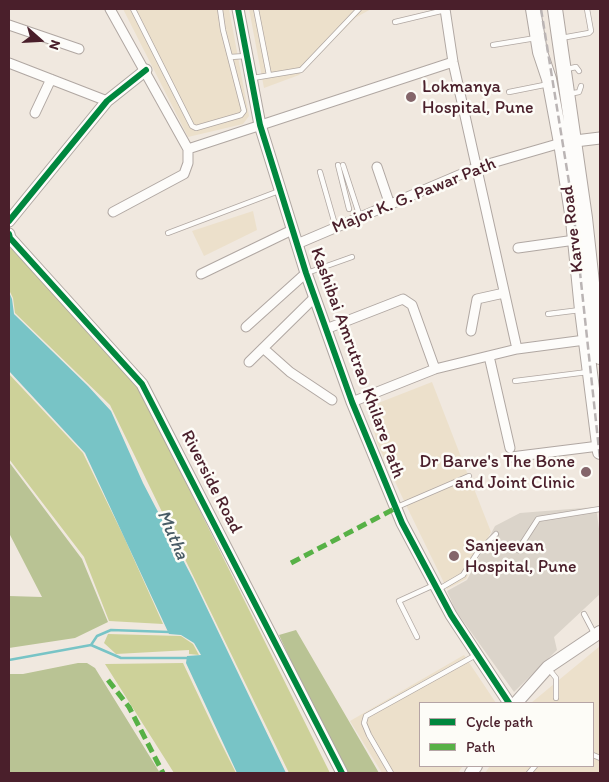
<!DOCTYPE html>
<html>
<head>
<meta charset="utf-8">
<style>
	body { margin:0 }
	#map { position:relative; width:609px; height:782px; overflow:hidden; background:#f0e8df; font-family:Itim,sans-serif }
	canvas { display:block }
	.frame { position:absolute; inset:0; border:10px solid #4a1f2b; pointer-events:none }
	.legend { position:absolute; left:419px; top:702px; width:175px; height:65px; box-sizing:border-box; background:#fdfcf7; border:1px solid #b5a4a5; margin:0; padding:6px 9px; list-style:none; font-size:15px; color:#4a1f2b }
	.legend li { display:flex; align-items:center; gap:10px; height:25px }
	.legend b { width:25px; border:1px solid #b5a4a5 }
	.north { position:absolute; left:15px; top:15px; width:50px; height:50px; -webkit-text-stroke:4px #fdfcf7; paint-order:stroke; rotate:109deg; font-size:14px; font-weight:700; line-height:20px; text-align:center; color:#4a1f2b }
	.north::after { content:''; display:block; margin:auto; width:18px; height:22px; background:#4a1f2b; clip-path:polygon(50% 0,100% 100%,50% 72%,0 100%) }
</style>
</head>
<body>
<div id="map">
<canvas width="609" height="782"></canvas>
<div class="frame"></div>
<ul class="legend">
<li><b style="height:6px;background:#00873e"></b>Cycle path</li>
<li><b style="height:6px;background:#57b146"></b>Path</li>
</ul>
<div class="north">N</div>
</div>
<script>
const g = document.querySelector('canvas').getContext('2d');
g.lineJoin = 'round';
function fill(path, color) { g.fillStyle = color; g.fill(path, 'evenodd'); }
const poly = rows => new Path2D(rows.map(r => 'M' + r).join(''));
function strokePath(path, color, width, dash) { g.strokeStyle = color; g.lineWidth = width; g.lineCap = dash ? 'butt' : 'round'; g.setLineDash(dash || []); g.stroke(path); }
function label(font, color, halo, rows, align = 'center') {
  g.font = font + ' Itim,sans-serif'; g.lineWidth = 5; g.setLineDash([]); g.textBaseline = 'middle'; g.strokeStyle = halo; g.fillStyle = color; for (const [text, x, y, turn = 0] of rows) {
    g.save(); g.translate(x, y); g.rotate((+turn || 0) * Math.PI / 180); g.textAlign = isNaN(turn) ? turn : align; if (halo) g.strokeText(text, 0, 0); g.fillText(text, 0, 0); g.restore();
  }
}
const built = poly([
	[123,9,229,9,249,116,243,124,188,137],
	[249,9,371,9,355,18,299,75,264,88],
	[253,211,257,230,204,256,192,231],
	[432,382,468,475,405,503,377,443,368,407],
	[469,476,491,532,466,579,447,589,406,505],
	[600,646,600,773,485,773,490,766,593,766,593,703,531,703],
	[464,655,496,703,420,703,420,766,463,766,458,773,382,773,350,721]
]);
const industrial = poly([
	[596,507,600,536,600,594,554,637,557,650,514,692,456,611,447,591,467,580,495,526,520,513]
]);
const green = poly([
	[9,246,138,386,330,773,289,773,110,405,15,313,13,298,9,290],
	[9,374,83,453,124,537,163,624,109,621,84,557,9,459],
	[108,634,181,636,193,644,199,655,189,654,189,650,116,654,104,643],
	[183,663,218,737,236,773,174,773,105,664]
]);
const forest = poly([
	[9,462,82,559,108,622,75,638,9,648,9,596,42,597,9,533],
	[296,630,379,773,347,773,315,713,279,635],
	[78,663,87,663,95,668,160,773,9,773,9,674,23,674]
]);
const water = poly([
	[9,292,12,299,14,314,88,386,111,411,143,483,193,579,286,773,237,773,186,663,187,656,201,655,194,643,181,635,169,634,85,453,9,371]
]);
const stream = poly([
	[91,645,97,636,111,630,169,632],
	[9,660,91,645,121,658,188,658]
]);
const service = poly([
	[133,9,192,126,196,128,241,115,244,111,223,30,220,9],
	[256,9,269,75],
	[395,22,445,10],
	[561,38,589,33,591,31,587,9],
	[493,45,536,38],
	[230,57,246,56],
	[567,69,576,67,579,71],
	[253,78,301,70,359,9],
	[509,92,549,84],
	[569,94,579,92,581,86],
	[338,165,349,209],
	[343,165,360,217],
	[320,172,336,228],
	[168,233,279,191],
	[307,273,352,257],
	[548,314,580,310],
	[515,381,588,372],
	[397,507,469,476],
	[518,550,538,519,600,509],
	[439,589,463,575,478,552,496,534],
	[584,614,594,633],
	[417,637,399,601,434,585],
	[548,668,556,678,556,698],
	[593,755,600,758],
	[391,773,369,735,364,723,366,716,476,655],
	[529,773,535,766]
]);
const minor = poly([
	[110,9,188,149,453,62],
	[445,9,453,62,517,349],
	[9,25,79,49],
	[9,63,107,101],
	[35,113,51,79],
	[377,167,390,205],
	[113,212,184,174,188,163,188,149],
	[297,244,478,167,561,143],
	[518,248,575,240],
	[201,274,292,230],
	[246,327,306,273],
	[326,329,403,299,412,305,435,369],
	[471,331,477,299,504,293],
	[263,348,290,372,332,400],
	[489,356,510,448],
	[249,362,315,297],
	[352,402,435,369,517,349,585,340],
	[511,457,599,446]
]);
const tertiary = poly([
	[238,9,260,125,306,273,352,402,402,523,451,615,509,703],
	[567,142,600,138],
	[9,221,107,101,146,70],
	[9,234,10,238,142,384,342,773]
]);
const secondary = poly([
	[516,703,548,667,600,632],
	[471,773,476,766]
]);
const primary = poly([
	[533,9,540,52,549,79,561,143,573,220,582,310,600,452],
	[555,9,585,218,600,357]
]);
const rail = poly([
	[541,9,573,207,600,459]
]);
const quiet = poly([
	[291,563,396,508],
	[108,680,129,707,163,773]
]);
const cycleway = poly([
	[238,9,260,125,306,273,352,402,402,523,451,615,509,703],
	[9,221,107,101,146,70],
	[9,234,10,238,142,384,342,773]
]);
const markers = [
	[411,97,6,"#84656a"],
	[586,472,6,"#84656a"],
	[454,556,6,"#84656a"]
];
const poiNames = [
	["Lokmanya",422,87],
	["Hospital, Pune",422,108],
	["Dr Barve's The Bone",575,462,"right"],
	["and Joint Clinic",575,483,"right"],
	["Sanjeevan",465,546],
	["Hospital, Pune",465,567]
];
const streetNames = [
	["Major K. G. Pawar Path",414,196,-22],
	["Karve Road",573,229,-97],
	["Kashibai Amrutrao Khilare Path",357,363,70],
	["Riverside Road",211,482,63]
];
const waterNames = [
	["Mutha",172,535,66]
];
fill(built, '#ece0cb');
fill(industrial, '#dbd4ca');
fill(green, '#cdd199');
fill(forest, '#b9c394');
fill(water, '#78c4c6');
strokePath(stream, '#78c4c6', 2.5);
strokePath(service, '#b0a7a2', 6);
strokePath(minor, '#b0a7a2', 11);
strokePath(tertiary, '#b0a7a2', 13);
strokePath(secondary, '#b0a7a2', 14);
strokePath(primary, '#b0a7a2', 16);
strokePath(service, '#fdfcfa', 4.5);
strokePath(minor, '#fdfcfa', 9);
strokePath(tertiary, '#fdfcfa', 11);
strokePath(secondary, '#fdfcfa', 12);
strokePath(primary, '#fdfcfa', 14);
strokePath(rail, '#bab4b4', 2.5, [8, 4]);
strokePath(quiet, '#57b146', 5, [10, 5]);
strokePath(cycleway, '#00873e', 6);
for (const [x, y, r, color] of markers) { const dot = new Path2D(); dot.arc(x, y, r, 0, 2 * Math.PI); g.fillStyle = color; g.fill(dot); strokePath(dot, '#fdfcf7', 2); }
label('18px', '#4a1f2b', '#fdfcf7', poiNames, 'left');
label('18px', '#4a1f2b', '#fdfcf7', streetNames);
label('italic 19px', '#485b65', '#fdfcf7', waterNames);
</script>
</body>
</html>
